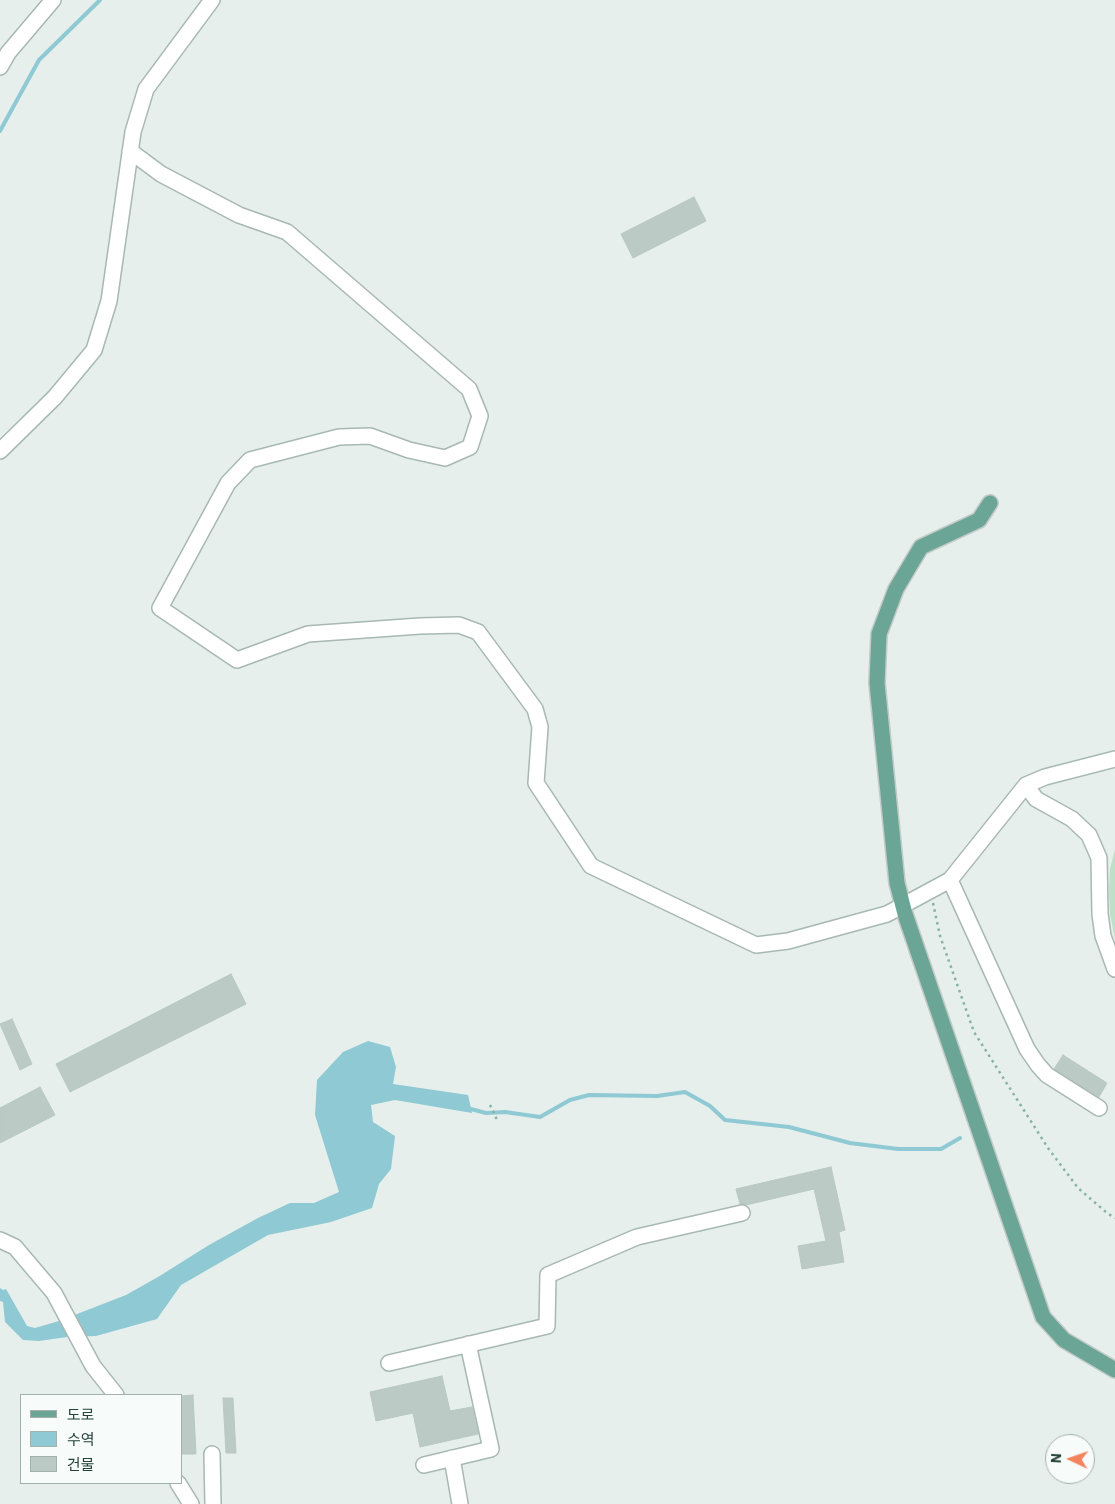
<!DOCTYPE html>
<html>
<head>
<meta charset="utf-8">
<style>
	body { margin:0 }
	#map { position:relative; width:1115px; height:1504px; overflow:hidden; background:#e6efeb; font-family:"IBM Plex Sans","Noto Sans KR",sans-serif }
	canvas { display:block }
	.legend { position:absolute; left:20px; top:1394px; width:162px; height:90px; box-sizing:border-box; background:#f7fbf9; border:1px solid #a3b1ad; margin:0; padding:6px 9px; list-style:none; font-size:15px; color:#24423a }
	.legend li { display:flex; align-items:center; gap:10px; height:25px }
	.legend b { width:25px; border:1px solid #a3b1ad }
	.north { position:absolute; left:1045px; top:1434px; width:50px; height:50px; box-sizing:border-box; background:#f7fbf9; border:1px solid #a3b1ad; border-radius:50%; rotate:273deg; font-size:14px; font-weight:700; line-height:20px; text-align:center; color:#24423a }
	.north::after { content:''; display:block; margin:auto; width:18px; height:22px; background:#f4845f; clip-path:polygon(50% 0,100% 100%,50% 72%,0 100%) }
</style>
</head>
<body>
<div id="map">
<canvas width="1115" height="1504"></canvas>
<ul class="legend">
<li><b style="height:6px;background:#6aa596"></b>도로</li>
<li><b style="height:14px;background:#8ec9d4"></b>수역</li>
<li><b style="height:14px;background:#bbcac4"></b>건물</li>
</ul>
<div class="north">N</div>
</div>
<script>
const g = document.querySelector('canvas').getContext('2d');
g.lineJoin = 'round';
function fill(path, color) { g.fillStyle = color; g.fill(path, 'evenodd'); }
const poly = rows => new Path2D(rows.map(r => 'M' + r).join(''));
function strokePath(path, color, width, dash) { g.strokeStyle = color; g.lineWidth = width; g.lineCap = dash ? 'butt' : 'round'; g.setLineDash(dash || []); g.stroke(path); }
const green = poly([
	[1115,849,1115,939,1110,914,1109,891,1110,869]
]);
const water = poly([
	[368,1041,390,1047,396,1067,393,1084,468,1095,472,1113,395,1100,371,1105,373,1122,395,1136,391,1169,379,1184,372,1208,331,1222,268,1235,181,1285,157,1319,96,1336,67,1337,39,1341,23,1340,5,1322,3,1302,0,1301,0,1288,3,1290,6,1289,27,1326,35,1328,59,1321,126,1295,158,1277,209,1245,258,1218,290,1203,314,1203,339,1192,315,1115,317,1080,343,1052]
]);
const stream = poly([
	[0,131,39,60,100,0],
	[467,1108,486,1113,505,1112,540,1117,570,1100,589,1095,657,1096,685,1092,710,1106,725,1120,789,1127,850,1143,898,1149,941,1149,960,1138]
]);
const building = poly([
	[694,197,706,221,633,258,621,234,694,197],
	[231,974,246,1004,70,1092,56,1064,231,974],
	[12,1019,32,1064,20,1070,0,1024,12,1019],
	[1063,1055,1107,1083,1099,1097,1054,1069,1063,1055],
	[40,1087,55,1115,0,1143,0,1108,40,1087],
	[831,1167,845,1230,839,1232,844,1262,802,1269,798,1246,826,1241,814,1189,746,1205,740,1204,736,1189,831,1167],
	[442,1376,450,1411,472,1407,478,1434,420,1447,413,1413,376,1421,370,1392,442,1376],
	[193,1395,196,1454,182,1454,181,1396,193,1395],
	[223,1398,233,1398,236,1453,226,1453,223,1398]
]);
const path = poly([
	[933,903,940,936,974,1032,1048,1148,1078,1188,1107,1213,1115,1218],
	[490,1105,498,1122]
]);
const minor = poly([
	[0,67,8,53,53,0],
	[130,151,161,174,239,215,287,232,469,389,480,416,470,447,445,458,409,450,370,436,339,437,250,460,228,483,160,608,237,660,308,634,420,626,459,625,478,632,535,709,540,727,536,783,591,866,756,945,788,941,887,914,950,880,1026,785,1045,777,1115,759],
	[0,451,55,397,94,350,109,301,133,132,146,89,212,0],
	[1026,785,1036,799,1072,819,1089,835,1099,858,1100,914,1103,936,1115,969],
	[950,880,1027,1049,1038,1065,1047,1075,1099,1108],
	[0,1240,15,1247,54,1293,93,1366,116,1395],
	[389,1363,547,1326,548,1275,637,1237,742,1213],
	[212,1454,213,1504],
	[452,1458,460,1504],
	[424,1465,491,1449,468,1344],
	[178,1483,191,1504]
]);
const major = poly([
	[990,503,979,520,921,547,896,589,879,634,877,683,897,883,905,914,1043,1317,1064,1340,1115,1370]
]);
fill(green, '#bfe0c8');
fill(water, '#8ec9d4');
strokePath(stream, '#8ec9d4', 4);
fill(building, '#bbcac4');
strokePath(building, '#b8c9c2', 1);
strokePath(minor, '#a8b8b2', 18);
strokePath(major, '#c2cac8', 18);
strokePath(path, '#86b3a5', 2.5, [2.5, 4]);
strokePath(minor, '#fff', 15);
strokePath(major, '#6aa596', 15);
</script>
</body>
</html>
